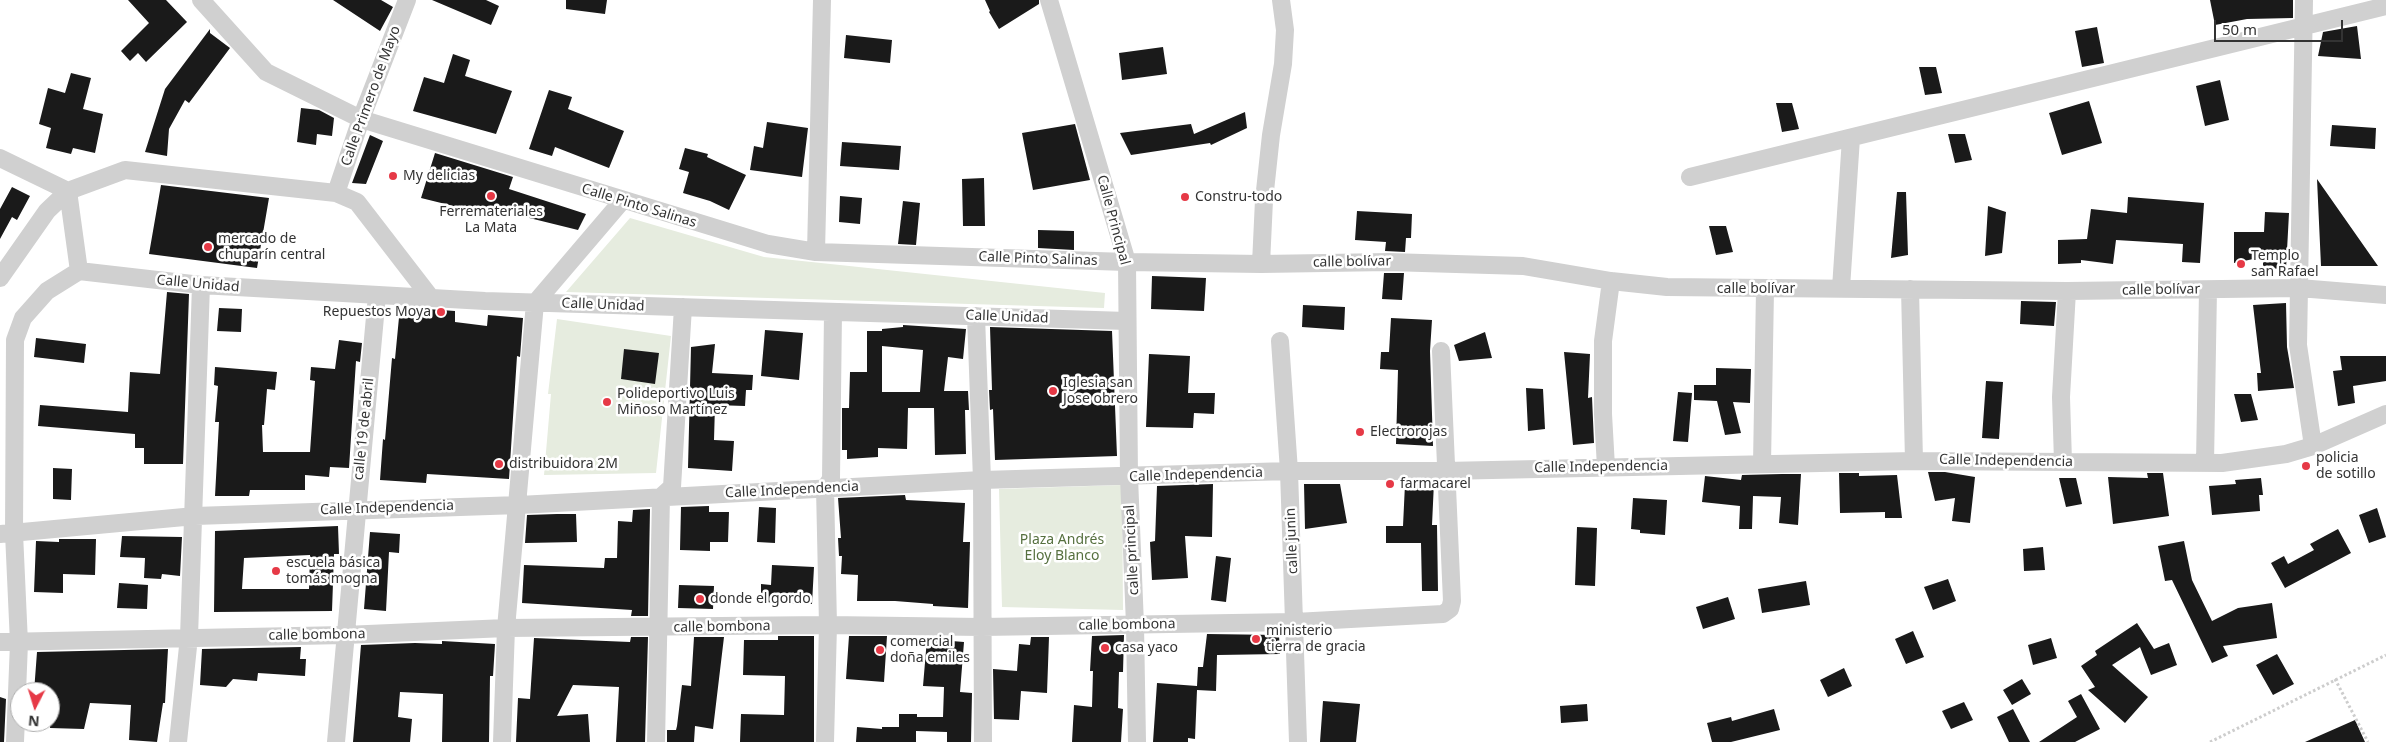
<!DOCTYPE html>
<html>
<head>
<meta charset="utf-8">
<style>
	body { margin:0 }
	#map { position:relative; width:2386px; height:742px; overflow:hidden; background:#fff; font-family:"Noto Sans",sans-serif }
	canvas { display:block }
	.north { position:absolute; left:10px; top:682px; width:50px; height:50px; box-sizing:border-box; background:#fff; border:1px solid #adadad; border-radius:50%; rotate:185deg; font-size:14px; font-weight:700; line-height:20px; text-align:center; color:#333 }
	.north::after { content:''; display:block; margin:auto; width:18px; height:22px; background:#e63946; clip-path:polygon(50% 0,100% 100%,50% 72%,0 100%) }
	.scale { position:absolute; left:2214px; top:20px; width:129px; height:22px; box-sizing:border-box; border:2px solid #333; border-top:0; padding-left:6px; font-size:15px; line-height:18px; white-space:nowrap; color:#333; -webkit-text-stroke:4px #fff; paint-order:stroke }
</style>
</head>
<body>
<div id="map">
<canvas width="2386" height="742"></canvas>
<div class="north">N</div>
<div class="scale">50 m</div>
</div>
<script>
const g = document.querySelector('canvas').getContext('2d');
g.lineJoin = 'round';
function fill(path, color) { g.fillStyle = color; g.fill(path, 'evenodd'); }
const poly = rows => new Path2D(rows.map(r => 'M' + r).join(''));
function strokePath(path, color, width, dash) { g.strokeStyle = color; g.lineWidth = width; g.lineCap = dash ? 'butt' : 'round'; g.setLineDash(dash || []); g.stroke(path); }
function label(font, color, halo, rows, align = 'center') {
  g.font = font + ' "Noto Sans",sans-serif'; g.lineWidth = 5; g.setLineDash([]); g.textBaseline = 'middle'; g.strokeStyle = halo; g.fillStyle = color; for (const [text, x, y, turn = 0] of rows) {
    g.save(); g.translate(x, y); g.rotate((+turn || 0) * Math.PI / 180); g.textAlign = isNaN(turn) ? turn : align; if (halo) g.strokeText(text, 0, 0); g.fillText(text, 0, 0); g.restore();
  }
}
const green = poly([
	[630,218,764,257,1105,293,1104,308,566,292],
	[557,319,671,336,656,473,544,475,551,394,548,394],
	[1122,485,1123,610,1002,607,999,489]
]);
const building = poly([
	[128,0,166,0,187,22,146,62,138,53,130,61,121,51,149,23],
	[333,0,381,0,393,7,380,31],
	[432,0,486,0,499,6,491,25],
	[566,0,607,0,605,14,566,9],
	[985,0,1039,0,1039,4,999,29,989,12,990,11],
	[2210,0,2293,0,2293,18,2247,19,2215,25],
	[2357,26,2361,59,2318,56,2323,32],
	[2097,27,2104,63,2082,67,2075,31],
	[210,29,210,33,230,48,189,103,185,100,169,129,167,156,145,152,165,89],
	[846,35,892,40,890,63,844,58],
	[1163,47,1167,74,1122,80,1119,53],
	[453,54,470,60,465,76,512,91,496,134,413,111,424,77,444,83],
	[1919,67,1936,67,1942,93,1925,95],
	[71,73,91,78,83,109,103,114,95,153,73,148,71,154,46,148,51,128,39,124,48,88,65,93],
	[2220,80,2229,120,2205,126,2196,86],
	[549,90,572,97,568,109,624,131,609,168,555,147,552,156,529,149],
	[2089,101,2102,143,2062,155,2049,113],
	[1776,103,1792,103,1799,129,1782,132],
	[301,108,319,110,334,118,332,136,317,134,316,145,297,142],
	[1245,112,1247,128,1211,145,1210,143,1131,155,1120,133,1191,124,1194,134],
	[767,122,808,128,802,177,750,170,754,146,763,148],
	[1075,124,1090,180,1033,190,1022,133],
	[2332,125,2376,128,2375,149,2330,146],
	[1948,134,1965,134,1972,160,1955,163],
	[370,135,383,141,366,184,352,183],
	[842,142,901,146,899,170,840,166],
	[685,148,708,154,707,157,746,175,729,210,710,201,683,193,689,172,679,169],
	[435,153,513,177,509,189,586,214,578,230,501,211,498,217,421,198],
	[984,178,985,226,963,226,962,179],
	[2317,179,2378,266,2321,266],
	[161,185,269,198,257,268,149,254],
	[12,187,30,196,17,220,12,217,0,239,0,209],
	[1897,192,1906,192,1908,255,1891,258],
	[840,196,862,198,860,224,839,222],
	[2128,197,2204,203,2200,263,2182,262,2183,244,2116,240,2113,264,2081,260,2081,263,2058,264,2058,240,2087,239,2091,209,2127,213],
	[903,201,920,203,916,245,898,244],
	[1988,206,2006,212,2002,253,1985,256],
	[1357,211,1412,214,1411,238,1406,238,1405,252,1385,251,1386,242,1355,240],
	[2265,212,2289,213,2286,269,2263,268,2263,257,2234,263,2234,232,2264,232],
	[1709,226,1726,226,1733,252,1716,255],
	[1038,230,1074,231,1074,250,1038,248],
	[1384,273,1404,273,1402,300,1382,299],
	[1152,276,1206,278,1204,311,1151,309],
	[167,292,189,294,183,464,144,464,144,448,135,448,135,434,38,426,40,405,128,412,130,372,160,374],
	[2021,301,2056,302,2054,326,2020,324],
	[2286,303,2287,347,2294,388,2258,391,2257,373,2261,373,2253,305],
	[1303,305,1345,307,1344,330,1302,327],
	[400,307,455,311,455,322,487,326,488,315,523,318,520,357,517,356,509,479,427,474,426,483,380,480,383,439,385,440,392,358,395,359],
	[219,308,242,309,241,332,217,331],
	[1391,318,1432,320,1430,351,1433,446,1396,444,1398,370,1380,369,1381,352,1389,352],
	[903,325,966,329,963,359,948,357,944,391,968,391,969,410,965,410,966,454,935,455,934,408,908,408,907,449,878,448,878,457,847,459,847,450,842,450,842,408,849,408,850,372,867,372,867,331,882,331,882,329,903,327],
	[882,346,923,350,920,392,882,392],
	[990,327,1112,331,1117,456,995,460,993,409,990,410,989,390,992,390],
	[765,330,803,333,799,380,761,376],
	[1485,332,1492,358,1459,361,1454,345],
	[36,338,86,344,84,363,34,357],
	[339,340,362,343,360,362,356,361,349,468,330,467,329,477,305,475,305,490,250,490,249,496,215,496,219,422,215,422,218,386,214,385,215,367,277,372,275,390,267,389,264,425,262,425,263,452,310,452,315,381,310,380,311,367,335,369],
	[715,344,712,373,753,375,752,390,746,390,745,406,715,405,714,440,734,441,732,471,688,468,691,347],
	[624,349,659,353,655,384,621,379],
	[1564,352,1590,354,1588,398,1592,397,1594,443,1573,445],
	[1149,354,1190,356,1188,393,1215,393,1214,414,1194,413,1193,428,1146,427],
	[2340,356,2386,356,2386,381,2353,386,2355,403,2338,406,2333,371,2342,370],
	[1716,368,1751,369,1750,403,1733,402,1741,433,1725,435,1717,401,1694,400,1694,385,1716,385],
	[1986,381,2003,382,1999,439,1982,438],
	[1526,388,1543,389,1545,429,1528,431],
	[1678,392,1692,393,1688,442,1673,441],
	[2234,394,2251,394,2258,420,2241,422],
	[53,468,72,469,71,500,53,499],
	[1928,472,1945,472,1975,477,1970,523,1952,521,1955,498,1935,501],
	[1839,473,1859,473,1859,476,1897,475,1902,518,1885,518,1885,512,1840,513],
	[2147,473,2163,473,2169,516,2113,524,2108,477,2148,478],
	[1782,474,1801,474,1798,525,1779,523,1781,497,1753,496,1752,529,1739,529,1740,506,1702,502,1705,476,1741,480,1742,475],
	[2059,478,2076,478,2082,504,2066,507],
	[2261,478,2263,495,2259,495,2260,511,2212,515,2209,486,2236,484,2235,480],
	[1411,482,1434,482,1432,525,1437,525,1438,591,1422,591,1421,543,1386,543,1386,526,1403,526,1405,484,1411,484],
	[1213,484,1212,537,1185,536,1188,578,1152,580,1150,542,1155,541,1157,486],
	[1304,484,1340,484,1347,523,1305,529],
	[905,495,906,500,965,503,963,542,970,542,968,608,933,606,933,604,895,601,857,601,858,575,841,574,842,556,839,556,838,538,841,538,838,498],
	[1633,498,1667,500,1665,535,1640,533,1640,530,1631,529],
	[709,506,709,512,729,512,728,542,710,542,710,551,680,550,681,507],
	[759,507,776,508,775,543,757,542],
	[2377,508,2386,537,2369,543,2359,515],
	[650,509,648,616,631,616,632,610,522,603,524,565,604,568,605,558,617,558,618,521,632,522,633,510],
	[557,514,576,514,577,542,525,543,527,515],
	[338,526,339,554,334,554,332,611,214,612,215,531],
	[310,555,309,589,242,589,244,558],
	[1577,527,1597,528,1595,586,1575,585],
	[2338,529,2351,553,2285,588,2271,563,2284,556,2288,564,2314,550,2310,544],
	[370,532,400,534,399,553,389,552,386,611,364,609],
	[122,536,182,537,180,576,162,574,161,579,144,578,145,558,120,557],
	[59,539,96,539,95,575,63,574,63,593,34,592,36,541,59,542],
	[2184,541,2192,580,2212,621,2238,608,2272,603,2277,638,2223,646,2228,656,2212,663,2172,580,2165,581,2158,546],
	[2043,547,2045,570,2024,571,2023,549],
	[1216,556,1231,558,1226,602,1211,600],
	[772,565,814,567,812,604,761,602,761,584,771,585],
	[1948,579,1956,601,1933,610,1924,587],
	[1806,581,1810,605,1762,613,1758,589],
	[119,583,148,585,147,609,117,608],
	[679,585,714,586,713,609,678,608],
	[1728,597,1735,619,1703,629,1696,607],
	[2137,623,2154,649,2169,643,2177,665,2151,675,2140,647,2112,665,2148,697,2125,723,2088,690,2095,687,2081,666,2097,655,2095,651],
	[1913,631,1924,657,1906,664,1895,639],
	[1207,634,1279,635,1280,654,1217,655,1216,691,1197,690,1195,739,1188,738,1188,742,1153,742,1157,683,1197,686,1198,667,1203,667],
	[1124,635,1123,672,1119,672,1118,708,1123,709,1121,742,1072,742,1074,705,1092,707,1093,671,1090,671,1092,636],
	[778,636,814,636,814,742,740,742,741,714,784,715,785,676,743,675,744,640,778,640],
	[849,636,887,636,884,682,846,679],
	[631,637,648,637,645,742,616,742,619,687,573,685,557,716,588,714,590,742,516,742,518,698,530,699,534,638,630,642],
	[694,637,724,637,713,729,695,726,694,742,667,742,667,730,676,730,677,726,682,685,691,686],
	[1031,637,1049,637,1047,693,1021,691,1019,720,994,719,993,669,1017,671,1019,644,1030,645],
	[2051,638,2057,658,2033,665,2028,645],
	[927,639,964,642,960,692,972,693,971,742,947,742,947,732,916,731,916,742,856,742,857,727,882,729,882,727,899,727,899,714,917,714,917,717,943,717,944,687,923,686],
	[442,641,495,644,493,676,490,676,489,742,442,742,443,694,400,692,398,717,412,719,410,742,353,742,361,645,415,643,442,644],
	[301,647,300,659,306,659,305,676,258,673,257,681,233,679,226,687,200,685,202,649],
	[168,649,165,703,163,703,157,742,129,740,131,705,90,703,84,729,50,728,50,692,34,692,37,652],
	[2277,654,2294,684,2273,695,2256,665],
	[1844,668,1852,686,1828,697,1820,680],
	[2022,679,2031,694,2012,705,2003,690],
	[2081,694,2100,729,2075,742,2039,742,2077,717,2068,701],
	[0,697,6,699,4,742,0,742],
	[1323,701,1360,704,1356,742,1320,742],
	[1964,702,1973,720,1951,729,1942,711],
	[1587,704,1588,721,1561,723,1560,706],
	[1774,709,1780,730,1731,742,1712,742,1707,723,1731,717,1732,721],
	[2013,709,2030,742,2009,742,1997,717],
	[2355,720,2365,742,2305,742]
]);
const path = poly([
	[2335,679,2368,742],
	[2210,742,2386,655]
]);
const minor = poly([
	[201,0,266,72,361,119,768,244,816,252,1127,262,1261,264,1389,262,1523,266,1611,281,1667,287,2067,291,2299,288,2386,295],
	[1049,0,1127,262,1129,477,1135,625,1137,742],
	[2304,0,2298,345,2313,446],
	[0,158,68,191,47,211,0,278],
	[1690,177,2386,6],
	[336,193,361,119,407,0],
	[816,252,822,0],
	[1261,264,1264,200,1271,135,1283,64,1285,30,1281,0],
	[79,271,201,285,485,301,1127,321],
	[79,271,68,191,125,170,336,193,357,202,431,298],
	[1841,288,1851,138],
	[1910,289,1914,461],
	[976,316,982,480,983,742],
	[1280,341,1289,471,1298,742],
	[2063,462,2061,397,2067,291],
	[2205,463,2208,290],
	[1762,464,1765,290],
	[1606,467,1603,414,1603,341,1611,281],
	[0,534,195,516,519,505,982,480,1289,471,1445,471,1914,461,2222,463,2286,454,2313,446,2386,414],
	[0,642,345,635,506,628,828,625,982,627,1295,622,1443,614,1450,609,1452,601,1441,351],
	[15,742,19,643,14,533,15,340,23,318,47,291,79,271],
	[178,742,189,637,201,285],
	[336,742,377,295],
	[502,742,506,628,535,303,622,201],
	[656,742,661,497,672,487,683,307],
	[825,742,828,625,825,488,831,479,833,312]
]);
const markers = [
	[393,176,5,"#e63946"],
	[491,196,5,"#e63946"],
	[1185,197,5,"#e63946"],
	[208,247,5,"#e63946"],
	[2241,264,5,"#e63946"],
	[441,312,5,"#e63946"],
	[1053,391,5,"#e63946"],
	[607,402,5,"#e63946"],
	[1360,432,5,"#e63946"],
	[499,464,5,"#e63946"],
	[2306,466,5,"#e63946"],
	[1390,484,5,"#e63946"],
	[276,571,5,"#e63946"],
	[700,599,5,"#e63946"],
	[1256,639,5,"#e63946"],
	[1105,648,5,"#e63946"],
	[880,650,5,"#e63946"]
];
const streetNames = [
	["Calle Primero de Mayo",371,96,-70],
	["Calle Pinto Salinas",639,206,17],
	["Calle Principal",1113,220,75],
	["Calle Pinto Salinas",1038,259,2],
	["calle bolívar",1352,262,-1],
	["Calle Unidad",198,284,5],
	["calle bolívar",1756,289],
	["calle bolívar",2161,290,-1],
	["Calle Unidad",603,305,2],
	["Calle Unidad",1007,317,2],
	["calle 19 de abril",364,429,-84],
	["Calle Independencia",2006,461,1],
	["Calle Independencia",1601,467,-1],
	["Calle Independencia",1196,475,-2],
	["Calle Independencia",792,490,-3],
	["Calle Independencia",387,508,-2],
	["calle junin",1292,541,-92],
	["calle principal",1132,550,-93],
	["calle bombona",1127,625,-1],
	["calle bombona",722,627,-1],
	["calle bombona",317,635,-1]
];
const poiNames = [
	["My delicias",403,176],
	["Constru-todo",1195,197],
	["Ferremateriales",491,212,"center"],
	["La Mata",491,228,"center"],
	["mercado de",218,239],
	["chuparín central",218,255],
	["Templo",2251,256],
	["san Rafael",2251,272],
	["Repuestos Moya",431,312,"right"],
	["Iglesia san",1063,383],
	["Jose obrero",1063,399],
	["Polideportivo Luis",617,394],
	["Miñoso Martínez",617,410],
	["Electrorojas",1370,432],
	["policia",2316,458],
	["de sotillo",2316,474],
	["distribuidora 2M",509,464],
	["farmacarel",1400,484],
	["escuela básica",286,563],
	["tomás mogna",286,579],
	["donde el gordo",710,599],
	["ministerio",1266,631],
	["tierra de gracia",1266,647],
	["comercial",890,642],
	["doña emiles",890,658],
	["casa yaco",1115,648]
];
const parkNames = [
	["Plaza Andrés",1062,540],
	["Eloy Blanco",1062,556]
];
fill(green, '#e6ecdf');
fill(building, '#1a1a1a');
strokePath(path, '#cdcdcd', 3, [2.5, 2.5]);
strokePath(minor, '#d0d0d0', 18);
for (const [x, y, r, color] of markers) { const dot = new Path2D(); dot.arc(x, y, r, 0, 2 * Math.PI); g.fillStyle = color; g.fill(dot); strokePath(dot, '#fff', 2); }
label('14px', '#333', '#fff', streetNames);
label('14px', '#333', '#fff', poiNames, 'left');
label('14px', '#56703f', '#fff', parkNames);
</script>
</body>
</html>
